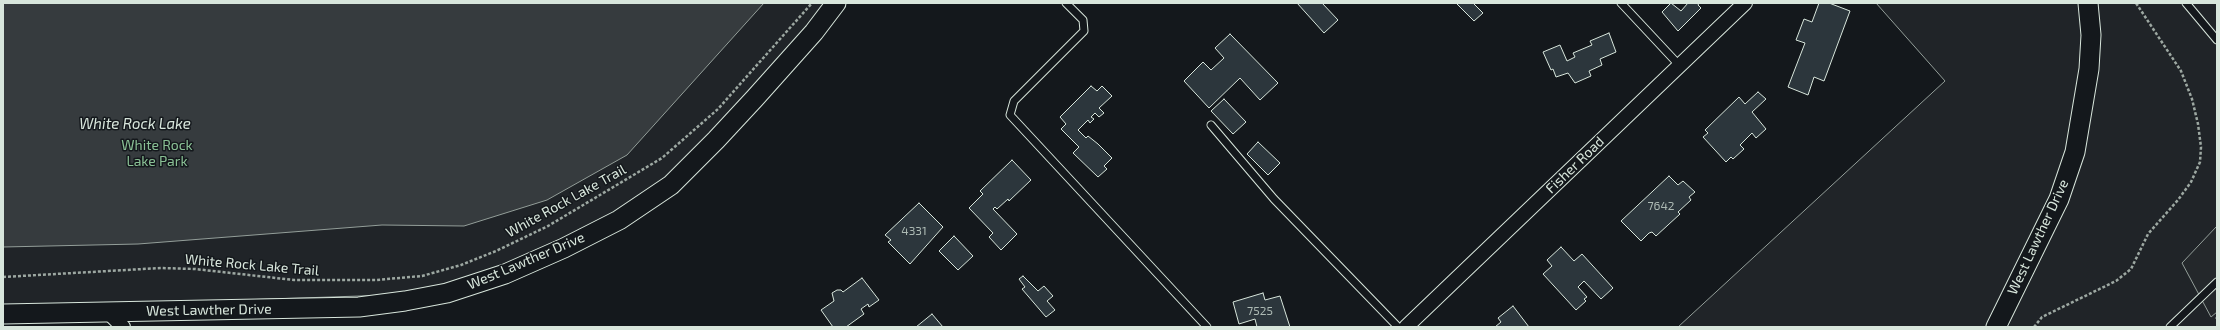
<!DOCTYPE html>
<html>
<head>
<meta charset="utf-8">
<style>
	body { margin:0 }
	#map { position:relative; width:2220px; height:330px; overflow:hidden; background:#14181c; font-family:"Exo 2",sans-serif }
	canvas { display:block }
	.frame { position:absolute; inset:0; border:4px solid #d8e6dc; pointer-events:none }
</style>
</head>
<body>
<div id="map">
<canvas width="2220" height="330"></canvas>
<div class="frame"></div>
</div>
<script>
const g = document.querySelector('canvas').getContext('2d');
g.lineJoin = 'round';
function fill(path, color) { g.fillStyle = color; g.fill(path, 'evenodd'); }
const poly = rows => new Path2D(rows.map(r => 'M' + r).join(''));
function strokePath(path, color, width, dash) { g.strokeStyle = color; g.lineWidth = width; g.lineCap = dash ? 'butt' : 'round'; g.setLineDash(dash || []); g.stroke(path); }
function label(font, color, halo, rows, align = 'center') {
  g.font = font + ' "Exo 2",sans-serif'; g.lineWidth = 3; g.setLineDash([]); g.textBaseline = 'middle'; g.strokeStyle = halo; g.fillStyle = color; for (const [text, x, y, turn = 0] of rows) {
    g.save(); g.translate(x, y); g.rotate((+turn || 0) * Math.PI / 180); g.textAlign = isNaN(turn) ? turn : align; if (halo) g.strokeText(text, 0, 0); g.fillText(text, 0, 0); g.restore();
  }
}
const green = poly([
	[3,3,830,3,739,110,666,177,647,192,560,247,419,294,3,308,3,3],
	[1876,3,2217,3,2217,327,1678,327,1945,81,1876,3]
]);
const parking = poly([
	[2217,226,2217,312,2211,317,2182,263,2217,226]
]);
const water = poly([
	[3,3,764,3,627,155,547,200,464,226,382,225,138,244,3,247,3,3]
]);
const building = poly([
	[1297,3,1322,3,1338,20,1324,33,1297,3],
	[1456,3,1473,3,1483,13,1474,21,1456,3],
	[1671,3,1681,11,1688,3,1699,3,1698,5,1701,8,1678,31,1662,12,1671,3],
	[1819,3,1829,3,1850,11,1824,81,1814,77,1808,95,1788,87,1805,43,1796,40,1804,19,1812,22,1819,3],
	[1609,33,1616,52,1600,59,1602,65,1589,71,1591,76,1575,83,1568,73,1556,77,1553,69,1551,70,1543,52,1560,45,1567,61,1575,57,1573,53,1592,45,1590,41,1609,33],
	[1230,34,1278,83,1260,100,1240,78,1209,108,1184,81,1203,62,1211,70,1224,58,1215,48,1230,34],
	[1091,86,1097,91,1102,86,1112,96,1099,108,1104,113,1099,117,1095,113,1091,117,1094,119,1090,123,1088,120,1078,130,1086,138,1088,136,1098,144,1112,158,1104,166,1107,169,1098,177,1073,153,1079,147,1061,129,1066,124,1060,117,1091,86],
	[1758,92,1766,99,1752,112,1766,129,1756,138,1752,133,1740,145,1744,149,1733,159,1731,157,1726,162,1703,137,1708,133,1705,130,1739,97,1745,104,1758,92],
	[1224,99,1246,122,1233,134,1211,111,1224,99],
	[1258,142,1280,163,1268,175,1247,154,1258,142],
	[1012,160,1031,180,1009,201,1008,199,997,209,995,207,993,209,1017,234,1001,250,989,237,993,233,969,208,983,194,980,191,1012,160],
	[1669,176,1678,185,1683,181,1695,192,1689,197,1691,200,1678,212,1680,214,1656,236,1652,232,1649,233,1641,241,1621,221,1669,176],
	[919,203,943,227,910,264,888,242,891,240,885,235,919,203],
	[954,236,973,256,958,270,939,251,954,236],
	[1561,247,1574,261,1582,254,1613,288,1601,299,1584,281,1578,287,1587,297,1584,299,1586,301,1576,310,1543,274,1552,266,1547,260,1561,247],
	[1023,276,1038,291,1044,286,1053,296,1047,301,1055,310,1046,317,1022,289,1025,287,1019,279,1023,276],
	[862,278,879,300,869,307,868,304,861,309,864,314,846,327,833,327,821,310,834,301,832,293,837,290,841,290,843,292,862,278],
	[1263,293,1265,300,1280,296,1290,327,1257,327,1255,319,1239,324,1233,302,1263,293],
	[1513,306,1529,327,1495,327,1501,322,1498,318,1513,306],
	[932,314,943,327,916,327,932,314]
]);
const path = poly([
	[3,277,161,268,195,269,294,280,376,280,422,276,461,265,496,251,548,226,662,158,718,109,812,3],
	[2216,319,2217,318],
	[2034,327,2042,317,2116,281,2131,269,2148,234,2178,200,2191,182,2200,162,2201,147,2198,124,2192,99,2181,71,2136,3]
]);
const lane = poly([
	[1066,3,1083,20,1084,31,1014,101,1010,115,1207,327],
	[1621,3,1679,65],
	[2186,3,2217,40],
	[1211,125,1274,199,1398,327],
	[2170,327,2217,282]
]);
const street = poly([
	[108,312,123,327],
	[1406,327,1745,3]
]);
const secondary = poly([
	[3,314,359,307,405,301,447,293,505,274,564,248,619,220,671,185,716,140,755,98,814,32,836,3],
	[1996,327,2059,199,2075,152,2089,69,2091,35,2088,3]
]);
const numberNames = [
	["7642",1661,206],
	["4331",914,231],
	["7525",1260,311]
];
const parkNames = [
	["White Rock",157,145],
	["Lake Park",157,161]
];
const streetNames = [
	["Fisher Road",1575,165,-44],
	["White Rock Lake Trail",566,201,-29],
	["West Lawther Drive",2038,237,-65],
	["West Lawther Drive",526,261,-23],
	["White Rock Lake Trail",252,265,5],
	["West Lawther Drive",209,310,-1]
];
const waterNames = [
	["White Rock Lake",135,124]
];
fill(green, '#202428');
strokePath(green, '#939e99', 1);
fill(parking, '#24282b');
strokePath(parking, '#939e99', 1);
fill(water, '#363b3e');
strokePath(water, '#939e99', 1);
fill(building, '#2c363c');
strokePath(building, '#d8e6dc', 1);
strokePath(lane, '#d8e6dc', 9);
strokePath(street, '#d8e6dc', 16);
strokePath(secondary, '#d8e6dc', 21);
strokePath(path, '#9da8a2', 2.5, [3, 2]);
strokePath(lane, '#14181c', 7);
strokePath(street, '#14181c', 14);
strokePath(secondary, '#14181c', 19);
label('12px', '#adbab4', null, numberNames);
label('14px', '#8ac095', '#14181c', parkNames);
label('14px', '#d8e6dc', '#14181c', streetNames);
label('italic 15px', '#d8e6dc', '#14181c', waterNames);
</script>
</body>
</html>
